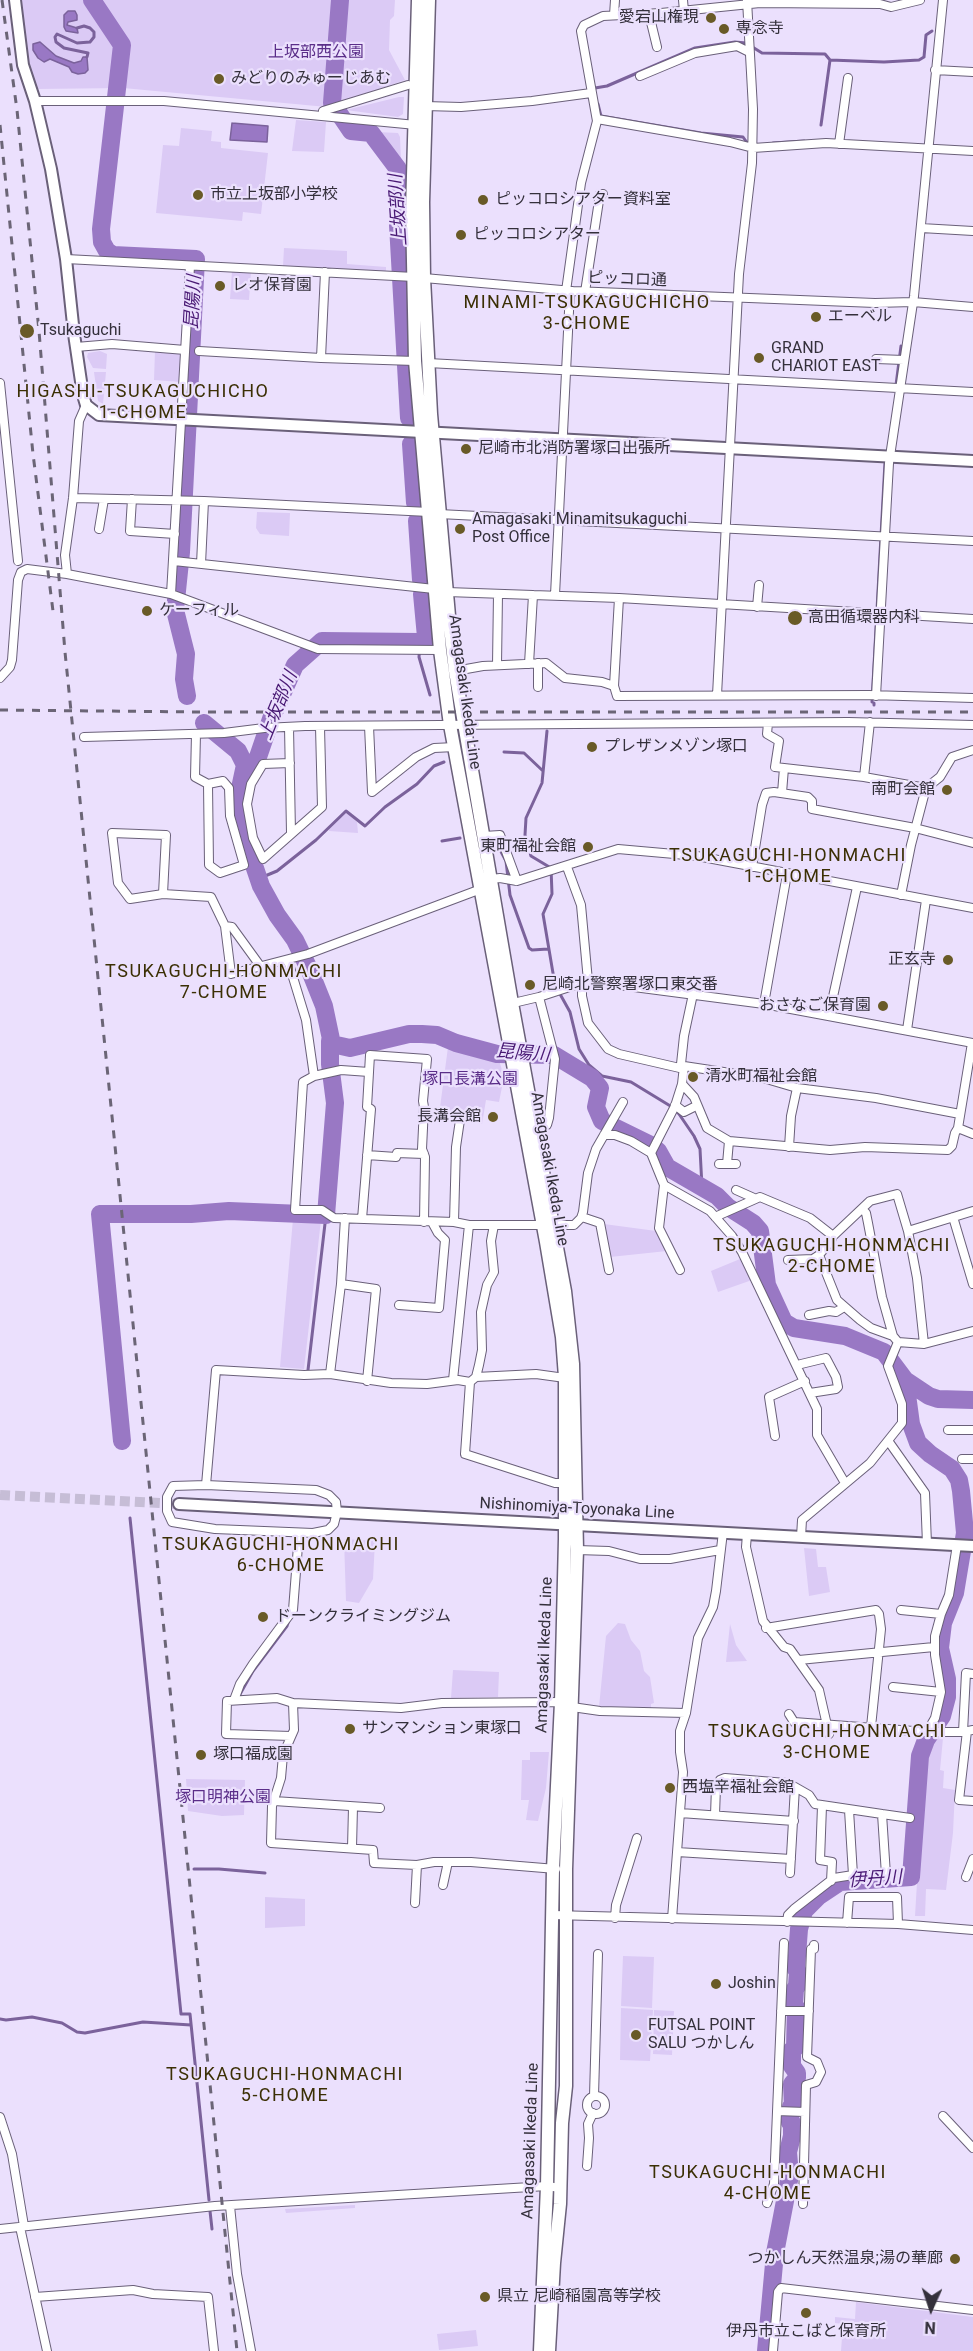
<!DOCTYPE html>
<html>
<head>
<meta charset="utf-8">
<style>
	body { margin:0 }
	#map { position:relative; width:973px; height:2351px; overflow:hidden; background:#ebe0fd; font-family:Roboto,sans-serif }
	canvas { display:block }
	.north { position:absolute; left:901px; top:2279px; width:60px; height:60px; -webkit-text-stroke:4px #ebe0fd; paint-order:stroke; rotate:183deg; font-size:16px; font-weight:700; line-height:24px; text-align:center; color:#34303b }
	.north::after { content:''; display:block; margin:auto; width:21px; height:27px; background:#34303b; clip-path:polygon(50% 0,100% 100%,50% 72%,0 100%) }
</style>
</head>
<body>
<div id="map">
<canvas width="973" height="2351"></canvas>
<div class="north">N</div>
</div>
<script>
const g = document.querySelector('canvas').getContext('2d');
g.lineJoin = 'round';
function fill(path, color) { g.fillStyle = color; g.fill(path, 'evenodd'); }
const poly = rows => new Path2D(rows.map(r => 'M' + r).join(''));
function strokePath(path, color, width, dash) { g.strokeStyle = color; g.lineWidth = width; g.lineCap = dash ? 'butt' : 'round'; g.setLineDash(dash || []); g.stroke(path); }
function label(font, color, halo, rows, align = 'center') {
  g.font = font + ' Roboto,"Noto Sans JP",sans-serif'; g.lineWidth = 4.5; g.setLineDash([]); g.textBaseline = 'middle'; g.strokeStyle = halo; g.fillStyle = color; for (const [text, x, y, turn = 0] of rows) {
    g.save(); g.translate(x, y); g.rotate((+turn || 0) * Math.PI / 180); g.textAlign = isNaN(turn) ? turn : align; if (halo) g.strokeText(text, 0, 0); g.fillText(text, 0, 0); g.restore();
  }
}
const green = poly([
	[20,0,395,0,394,16,390,20,389,50,405,80,327,107,123,88,36,89,28,63],
	[399,97,404,97,403,114,398,117,346,110],
	[296,120,326,122,324,152,292,151],
	[181,128,212,131,211,141,221,142,221,148,268,153,261,214,243,212,242,221,156,213,163,145,179,146],
	[377,132,398,133,400,137,401,161],
	[284,248,347,251,347,264,386,267,386,272,283,266],
	[232,271,251,272,249,300,230,299],
	[100,351,107,354,106,369,93,368,87,357,88,353],
	[155,351,178,352,182,357,180,382,154,380],
	[94,372,106,372,103,404,98,401],
	[257,512,290,513,289,536,260,534,256,528],
	[346,812,357,822,358,833,329,831,329,828],
	[448,1047,499,1060,504,1077,499,1102,486,1100,482,1124,439,1115],
	[293,1219,321,1220,304,1369,280,1367],
	[604,1224,656,1231,667,1251,610,1257],
	[740,1259,752,1280,718,1292,711,1271],
	[344,1539,375,1541,373,1579,359,1603,346,1601],
	[804,1548,816,1549,818,1567,826,1567,830,1592,809,1596],
	[618,1623,625,1624,631,1640,640,1651,644,1671,650,1677,654,1703,651,1704,651,1710,599,1707,606,1636],
	[730,1624,736,1645,747,1661,726,1662],
	[453,1670,499,1672,498,1697,451,1698],
	[932,1738,943,1738,940,1770,944,1771,943,1788,955,1790,953,1833,946,1890,926,1889,925,1916,915,1916,923,1782,927,1748],
	[530,1752,549,1752,546,1788,538,1821,526,1820,529,1800,521,1800,522,1760,530,1760],
	[186,1779,245,1780,244,1815,222,1816,188,1811],
	[265,1897,305,1899,305,1926,265,1928],
	[623,1956,654,1957,652,2008,621,2006],
	[621,2008,653,2010,650,2061,620,2060],
	[654,2010,674,2011,672,2055,653,2054],
	[355,2205,355,2208,286,2213,285,2209],
	[856,2302,973,2317,973,2351,841,2351,843,2324,835,2323,835,2317,855,2319],
	[476,2330,478,2346,439,2350,437,2334]
]);
const water = poly([
	[68,11,75,11,77,15,77,20,68,22,67,25,77,28,78,33,66,31,64,27,64,15,68,11],
	[40,42,56,56,74,63,81,61,83,57,87,57,88,70,85,73,78,74,72,72,69,67,50,59,44,62,38,58,33,50,33,44,40,42],
	[232,123,268,126,267,142,230,140,232,123]
]);
const stream = poly([
	[77,28,84,26,90,28,94,32,94,37,90,42,77,43,57,34,55,37,56,42,64,48,88,53,87,57],
	[594,92,595,88,607,86,695,48,735,42,746,43,762,53,825,54,830,60],
	[598,104,601,116,701,133,743,137,748,144],
	[821,125,830,60,884,62,919,60,924,57,926,35,932,31],
	[773,143,804,141],
	[896,385,901,346],
	[420,642,419,657,430,695],
	[872,702,885,462],
	[874,705,874,703],
	[547,731,542,783,526,818,525,835,531,856,551,868,552,894,543,914,555,985,570,1012,579,1049,589,1065,602,1076,631,1082,672,1107,679,1114,694,1136,700,1149,702,1187],
	[504,752,524,753,543,771],
	[442,841,460,838],
	[499,848,506,861,510,895,529,948,532,950,548,949],
	[265,876,277,871,316,840,346,811,365,826,385,807,417,784,434,766,444,762],
	[308,1370,326,1215],
	[130,1518,181,2014,190,2014,209,2200],
	[239,1696,253,1671,287,1626,289,1620],
	[194,1869,219,1869,265,1873],
	[0,2019,6,2020,32,2017,62,2023,77,2032,85,2033,143,2022,191,2025],
	[210,2211,212,2229]
]);
const river = poly([
	[92,0,122,45,101,229,102,242,107,251,113,255,196,259,181,552,175,610,186,654,184,679,187,696],
	[340,0,332,103,351,131,371,133,398,169,398,225,409,418],
	[411,444,415,503],
	[417,521,421,580],
	[204,723,238,751,245,765,239,793,239,821,261,886,277,915,295,940,310,971,324,1006,332,1044,350,1048,409,1034,422,1034,437,1035,456,1043,497,1054,554,1055,592,1078,600,1088,596,1107,602,1121,651,1145,658,1151,667,1167,717,1196,728,1207,753,1223,760,1231,767,1285,784,1322,794,1328,845,1336,884,1352,905,1380,929,1396,938,1399,973,1400],
	[244,779,258,757,271,719,295,665,322,641,420,642,424,641,426,637,422,594],
	[122,1441,100,1214,191,1214,229,1211,326,1215,335,1103,330,1064,330,1041],
	[766,2351,775,2253,790,2175,788,2152,792,2136,792,2123,790,2122,791,2107,793,2106,792,2084,797,2078,797,2073,792,2066,792,2050,795,2048,796,2007,794,2005,795,1989,797,1986,798,1972,796,1969,799,1929,804,1911,819,1896,840,1882,911,1877,920,1756,926,1740,942,1716,947,1697,947,1679,940,1648,943,1623,955,1593,965,1533,961,1491,959,1480,952,1469,930,1454,918,1443,911,1424,905,1380]
]);
const secondaryTunnel = poly([
	[0,1495,179,1504]
]);
const street = poly([
	[683,0,684,11],
	[649,14,657,47],
	[614,15,615,0],
	[935,70,973,72],
	[640,76,695,53,737,46,749,52],
	[35,101,164,101,416,125],
	[425,106,461,107,532,101,591,93],
	[323,111,408,85],
	[597,119,730,142,753,148,826,143,973,151],
	[839,144,848,78],
	[921,228,973,231],
	[66,259,414,277],
	[424,278,573,291,875,303,913,302,973,307],
	[566,291,581,183,597,121,581,31,584,25,603,16,661,13,760,3,880,4,891,7,920,0],
	[585,292,600,194,603,194],
	[76,347,112,344,185,350],
	[199,351,321,358,415,361],
	[321,358,325,272],
	[876,359,904,360],
	[428,363,973,392],
	[0,383,18,561],
	[73,498,204,501,429,512],
	[132,499,130,531,175,534],
	[439,514,973,541],
	[99,529,104,499],
	[174,561,434,589],
	[201,564,204,501],
	[67,574,65,555,73,498,79,421,86,405],
	[447,592,619,598,973,619],
	[171,594,190,266],
	[555,595,570,291],
	[619,598,614,686,617,696,869,695,973,698],
	[757,607,759,585],
	[538,663,538,687],
	[529,664,533,595],
	[497,665,498,594],
	[455,671,483,666,546,663,565,678,602,682,614,686],
	[0,678,10,667,12,660,18,580,21,572,27,569,67,574,171,594,318,649,440,650],
	[717,695,739,274,752,163,753,109,747,0],
	[876,696,889,463,914,296,943,0],
	[768,723,767,734,779,741,775,767,784,768,782,793],
	[369,726,372,792,416,757,434,748,455,747],
	[289,727,291,833],
	[196,734,195,777,208,784,223,781,229,788,230,816,244,865,220,873,209,865,208,784],
	[84,737,224,733,264,728,305,726,848,722,973,725],
	[290,763,263,764,251,784,247,804,253,838,263,859,322,807,320,727],
	[784,768,864,777,926,788],
	[864,777,870,722],
	[484,836,500,835,517,881],
	[567,867,581,905,588,981],
	[752,867,762,805,766,793,774,792,808,797,812,801,812,809,915,828,973,843],
	[163,894,166,835,112,833,118,883,130,899,163,894,211,897,225,926,231,974,308,954,481,889,491,879,500,878,517,881,618,849,697,856,973,908],
	[901,895,911,845,926,788,940,777,952,757,973,750],
	[225,926,232,927,261,967],
	[288,961,306,1020,314,1076],
	[582,983,582,996,588,1023,608,1049,619,1054,684,1069],
	[509,1004,539,997,588,981,764,1004,973,1043],
	[764,1004,787,874],
	[829,1015,857,887],
	[907,1030,926,900],
	[684,1066,763,1078,797,1088,876,1098,960,1114],
	[369,1072,341,1070,314,1076,303,1082,295,1210,322,1210,334,1218,454,1222,469,1225,574,1225,581,1218,583,1212,588,1173,596,1149,623,1102],
	[682,1084,694,1097,707,1128,729,1141,830,1150,865,1147,948,1150,952,1146,955,1133,958,1128,972,1043],
	[675,1105,684,1112,696,1106],
	[535,1127,547,1125,549,1118,555,1059,539,997],
	[958,1128,973,1134],
	[604,1135,615,1135,631,1141,651,1153,664,1185,659,1228,680,1270],
	[789,1147,791,1116,797,1088],
	[651,1153,675,1106,682,1084,684,1066,681,1064,684,1036,693,994],
	[367,1155,396,1157,397,1153,424,1154],
	[719,1164,736,1164],
	[727,1164,729,1141],
	[664,1185,710,1211,732,1236,742,1252,817,1409,817,1435,845,1483],
	[736,1190,754,1198],
	[862,1209,866,1213,868,1223,882,1297,893,1336],
	[582,1217,600,1223,609,1270],
	[715,1217,760,1197,810,1218,833,1236],
	[953,1217,973,1284],
	[362,1219,371,1109,367,1107,370,1055,427,1059,423,1101,424,1107,422,1149,425,1157,424,1222],
	[454,1222,456,1147,460,1120],
	[908,1231,973,1211],
	[788,1260,813,1259,819,1255],
	[341,1284,376,1289,367,1381],
	[399,1305,439,1308,445,1240,438,1233,432,1222],
	[809,1315,829,1311,836,1312,844,1307],
	[898,1342,893,1336,871,1328,860,1320,837,1300,819,1255,831,1241,833,1236,870,1201,897,1194,908,1231,917,1278,924,1344],
	[797,1365,826,1358,836,1377,838,1387,836,1389,810,1393],
	[330,1374,341,1284,345,1218],
	[476,1377,536,1374,565,1378],
	[453,1380,469,1225],
	[470,1382,465,1454,555,1483,565,1483],
	[948,1430,973,1430],
	[775,1436,769,1397,805,1381],
	[889,1442,925,1493,927,1544],
	[962,1459,973,1459],
	[206,1485,216,1370,304,1375,330,1374,391,1383,427,1384,458,1380,470,1382,476,1377,479,1365,482,1350,481,1312,487,1285,494,1272,491,1241,494,1225],
	[206,1485,316,1490,329,1495,336,1502,337,1512,334,1524,328,1530,313,1533,215,1529,172,1522,167,1511,167,1497,173,1486,206,1485],
	[747,1534,746,1547,763,1621,784,1647,790,1649,819,1690,829,1734],
	[801,1537,802,1520,870,1463,902,1423,902,1404,888,1366,898,1342,924,1344,973,1331],
	[577,1550,609,1551,640,1559,670,1559,720,1550],
	[901,1610,941,1614],
	[766,1628,876,1610,879,1614,881,1629,871,1727],
	[799,1660,934,1647],
	[973,1674,966,1673,963,1732,973,1730],
	[893,1687,941,1692],
	[234,1700,240,1684,253,1664,293,1610,299,1533],
	[293,1703,294,1730,283,1755,281,1778,272,1806,271,1843,373,1850,374,1863,417,1865,434,1862,471,1862,556,1869],
	[789,1714,794,1722,927,1732,935,1718,941,1692,935,1655,935,1636,941,1614,949,1595,957,1545],
	[967,1731,959,1800,973,1801],
	[927,1732,963,1732],
	[291,1736,226,1734,227,1701,277,1698,293,1703,401,1708,442,1703,561,1702,572,1707,600,1711,686,1713],
	[274,1801,380,1808],
	[822,1806,820,1860,832,1862,831,1881],
	[849,1810,853,1875],
	[680,1813,794,1821],
	[882,1814,910,1818],
	[715,1815,716,1787,720,1780,725,1778,786,1783,795,1787,790,1873],
	[352,1848,353,1807],
	[677,1852,791,1859],
	[966,1877,973,1859],
	[443,1885,448,1862],
	[415,1903,417,1865],
	[553,1915,898,1924,973,1930],
	[615,1918,616,1905,637,1838],
	[672,1919,683,1772,680,1752,680,1731,686,1713,698,1638,713,1607,716,1591,723,1532],
	[787,1922,788,1915,794,1909,834,1878,853,1875,886,1875,882,1814,815,1804,809,1795,795,1787],
	[847,1923,849,1897,897,1897,898,1924],
	[781,2011,809,2011],
	'587 2105a9 9 0 1 1 18 0a9 9 0 1 1-18 0Z',
	[594,2096,598,1954],
	[777,2111,805,2112],
	[943,2116,973,2148],
	[0,2117,12,2154,24,2226],
	[587,2166,589,2138,588,2124,593,2113],
	[767,2203,774,2184,784,1943],
	[803,2204,806,2085,816,2082,821,2072,817,2062,807,2057,811,1949,814,1949,814,1945],
	[230,2206,237,2274,251,2351],
	[20,2227,47,2351],
	[0,2229,215,2206,547,2186,560,2188],
	[35,2297,133,2290,153,2294,208,2297,214,2351],
	[773,2351,778,2292,781,2288,973,2310]
]);
const secondary = poly([
	[15,0,23,65,35,101,51,169,66,259,74,334,83,395,86,405,99,415,973,461],
	[179,1504,973,1546]
]);
const primary = poly([
	[418,0,412,211,415,361,440,650,450,725,546,1242,562,1337,565,1377,565,1539,561,1702,553,1869,547,2186,540,2351],
	[429,0,423,202,424,278,431,414,450,627,455,671,512,1003,565,1291,573,1364,577,1550,566,1869,566,2086,562,2123,560,2204,554,2263,549,2351]
]);
const rail = poly([
	[2,0,17,110,39,331,65,652,237,2351],
	[0,125,33,454,53,611],
	[0,710,201,712,973,712]
]);
const markers = [
	[711,18,6,"#695a27"],
	[724,29,6,"#695a27"],
	[219,79,6,"#695a27"],
	[198,195,6,"#695a27"],
	[483,200,6,"#695a27"],
	[461,235,6,"#695a27"],
	[220,286,6,"#695a27"],
	[816,317,6,"#695a27"],
	[27,331,8,"#695a27"],
	[759,358,6,"#695a27"],
	[466,449,6,"#695a27"],
	[460,529,6,"#695a27"],
	[147,611,6,"#695a27"],
	[795,618,8,"#695a27"],
	[592,747,6,"#695a27"],
	[947,790,6,"#695a27"],
	[588,847,6,"#695a27"],
	[948,960,6,"#695a27"],
	[530,985,6,"#695a27"],
	[883,1006,6,"#695a27"],
	[693,1077,6,"#695a27"],
	[493,1117,6,"#695a27"],
	[263,1617,6,"#695a27"],
	[350,1729,6,"#695a27"],
	[201,1755,6,"#695a27"],
	[670,1788,6,"#695a27"],
	[716,1984,6,"#695a27"],
	[636,2035,6,"#695a27"],
	[955,2259,6,"#695a27"],
	[485,2297,6,"#695a27"],
	[806,2313,6,"#695a27"]
];
const poiNames = [
	["愛宕山権現",699,18,"right"],
	["専念寺",736,29],
	["みどりのみゅーじあむ",231,79],
	["市立上坂部小学校",210,195],
	["ピッコロシアター資料室",495,200],
	["ピッコロシアター",473,235],
	["レオ保育園",232,286],
	["エーベル",828,317],
	["Tsukaguchi",40,331],
	["GRAND",771,349],
	["CHARIOT EAST",771,367],
	["尼崎市北消防署塚口出張所",478,449],
	["Amagasaki Minamitsukaguchi",472,520],
	["Post Office",472,538],
	["ケーフィル",159,611],
	["高田循環器内科",808,618],
	["プレザンメゾン塚口",604,747],
	["南町会館",935,790,"right"],
	["東町福祉会館",576,847,"right"],
	["正玄寺",936,960,"right"],
	["尼崎北警察署塚口東交番",542,985],
	["おさなご保育園",871,1006,"right"],
	["清水町福祉会館",705,1077],
	["長溝会館",481,1117,"right"],
	["ドーンクライミングジム",275,1617],
	["サンマンション東塚口",362,1729],
	["塚口福成園",213,1755],
	["西塩辛福祉会館",682,1788],
	["Joshin",728,1984],
	["FUTSAL POINT",648,2026],
	["SALU つかしん",648,2044],
	["つかしん天然温泉;湯の華廊",943,2259,"right"],
	["県立 尼崎稲園高等学校",497,2297],
	["伊丹市立こばと保育所",806,2332,"center"]
];
const parkNames = [
	["上坂部西公園",316,53],
	["塚口長溝公園",470,1080],
	["塚口明神公園",223,1798]
];
const streetNames = [
	["ピッコロ通",627,280,2],
	["Amagasaki Ikeda Line",464,692,82],
	["Amagasaki Ikeda Line",549,1169,80],
	["Nishinomiya-Toyonaka Line",577,1509,3],
	["Amagasaki Ikeda Line",545,1655,-88],
	["Amagasaki Ikeda Line",531,2141,-88]
];
const waterNames = [
	["上坂部川",399,210,-94],
	["昆陽川",194,302,-87],
	["上坂部川",279,706,-68],
	["昆陽川",523,1054,5],
	["伊丹川",875,1880,-4]
];
const neighbourhoodNames = [
	["MINAMI-TSUKAGUCHICHO",587,303],
	["3-CHOME",587,324],
	["HIGASHI-TSUKAGUCHICHO",143,392],
	["1-CHOME",143,413],
	["TSUKAGUCHI-HONMACHI",788,856],
	["1-CHOME",788,877],
	["TSUKAGUCHI-HONMACHI",224,972],
	["7-CHOME",224,993],
	["TSUKAGUCHI-HONMACHI",832,1246],
	["2-CHOME",832,1267],
	["TSUKAGUCHI-HONMACHI",281,1545],
	["6-CHOME",281,1566],
	["TSUKAGUCHI-HONMACHI",827,1732],
	["3-CHOME",827,1753],
	["TSUKAGUCHI-HONMACHI",285,2075],
	["5-CHOME",285,2096],
	["TSUKAGUCHI-HONMACHI",768,2173],
	["4-CHOME",768,2194]
];
fill(green, '#dbcaf5');
fill(water, '#9978c4');
strokePath(water, '#7b629b', 1.5);
strokePath(stream, '#7b629b', 3);
strokePath(river, '#9978c4', 18);
strokePath(secondaryTunnel, '#c6bdd6', 10, [10, 5]);
strokePath(street, '#6a6079', 10);
strokePath(secondary, '#6a6079', 14);
strokePath(primary, '#6a6079', 15);
strokePath(street, '#fff', 8);
strokePath(secondary, '#fff', 10);
strokePath(primary, '#fff', 12);
strokePath(rail, '#6b6576', 3, [8, 8]);
for (const [x, y, r, color] of markers) { const dot = new Path2D(); dot.arc(x, y, r, 0, 2 * Math.PI); g.fillStyle = color; g.fill(dot); strokePath(dot, '#ebe0fd', 2); }
label('16px', '#34303b', '#ebe0fd', poiNames, 'left');
label('16px', '#5b2e89', '#ebe0fd', parkNames);
label('16px', '#34303b', '#ebe0fd', streetNames);
label('italic 18px', '#491974', '#ebe0fd', waterNames);
g.letterSpacing = '1.5px';
label('18px', '#3b2f04', '#ebe0fd', neighbourhoodNames);
g.letterSpacing = '0px';
</script>
</body>
</html>
